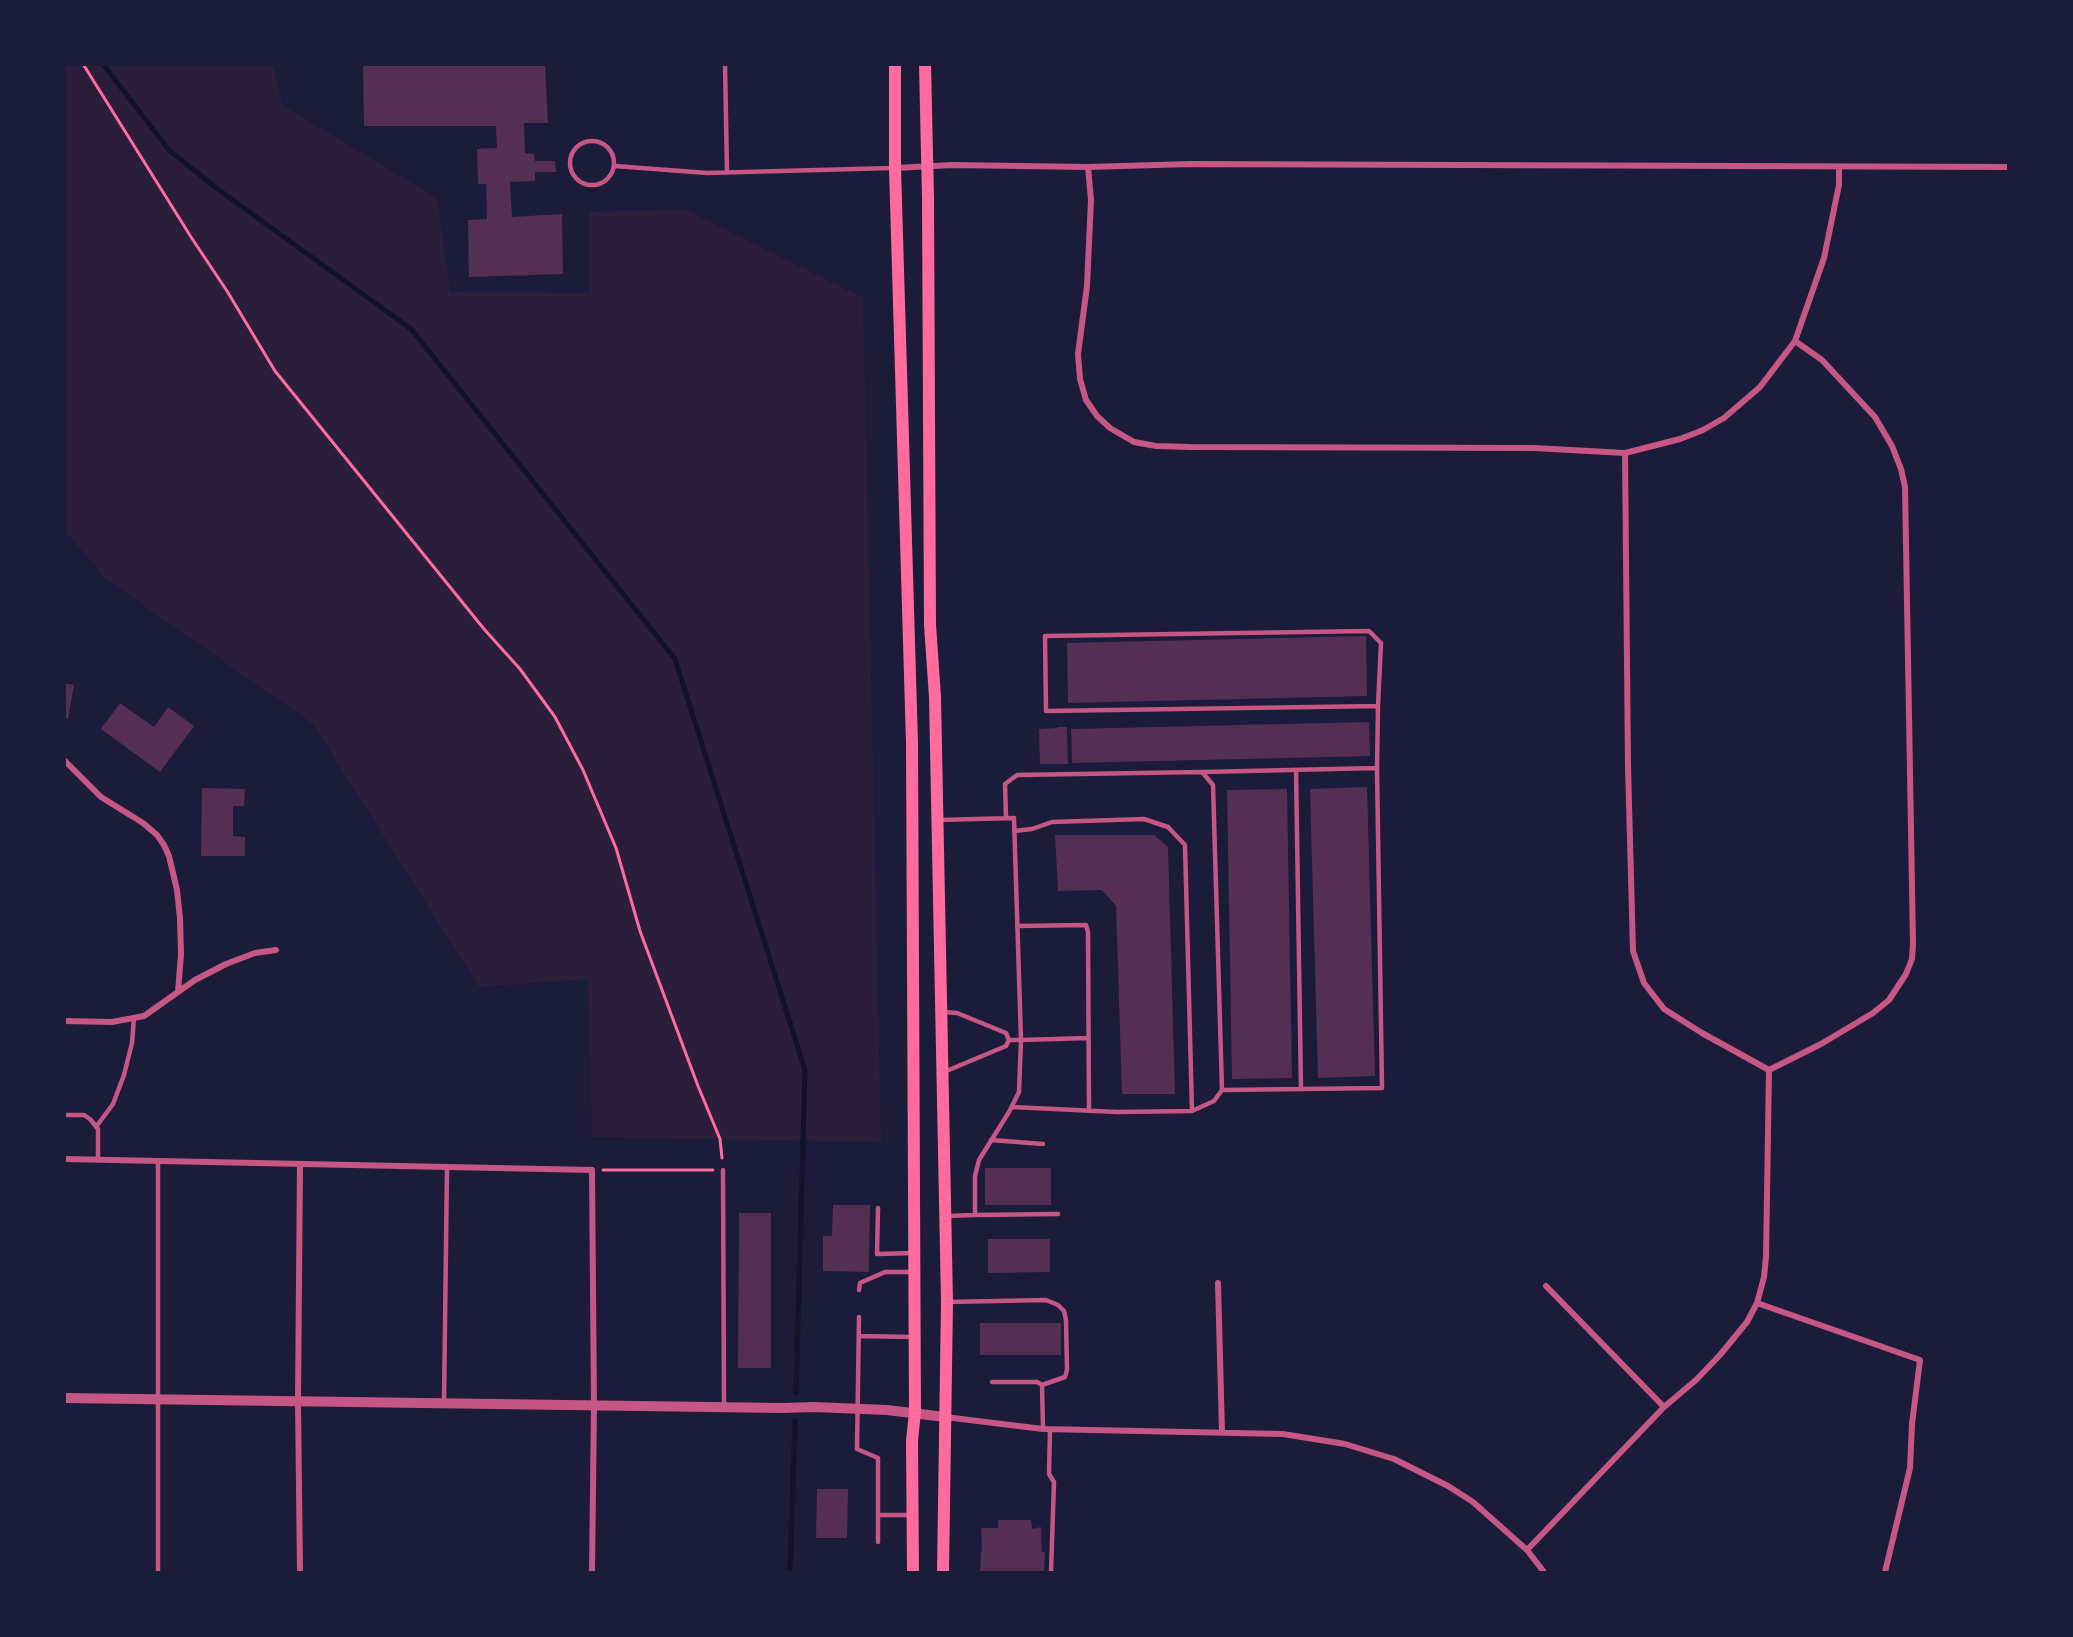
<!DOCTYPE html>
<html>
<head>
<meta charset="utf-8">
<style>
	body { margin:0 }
	#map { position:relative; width:2073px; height:1637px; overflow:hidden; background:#1b1b3a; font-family:"Fira Sans",sans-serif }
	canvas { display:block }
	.frame { position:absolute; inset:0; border:66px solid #1b1b3a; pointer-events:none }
</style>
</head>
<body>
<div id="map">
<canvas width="2073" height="1637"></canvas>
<div class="frame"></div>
</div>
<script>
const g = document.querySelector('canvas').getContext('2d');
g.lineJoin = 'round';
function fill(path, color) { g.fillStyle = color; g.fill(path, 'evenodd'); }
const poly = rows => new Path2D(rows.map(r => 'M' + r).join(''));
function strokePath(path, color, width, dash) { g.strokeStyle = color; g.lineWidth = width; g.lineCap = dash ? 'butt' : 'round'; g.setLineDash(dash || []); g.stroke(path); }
const green = poly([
	[64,65,273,65,282,105,437,198,450,292,590,293,590,212,684,209,863,298,881,1142,592,1137,588,979,479,987,313,724,106,579,65,531]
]);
const stream = poly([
	[103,64,169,150,219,190,411,329,675,659,805,1070,796,1393],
	[790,1572,795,1421]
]);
const building = poly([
	[363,64,545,64,548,123,524,123,525,153,534,154,535,161,555,161,556,172,535,172,535,181,510,182,512,217,562,214,563,274,469,277,468,220,487,219,486,184,478,184,477,149,497,148,496,126,364,126],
	[1366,636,1367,696,1068,703,1067,643],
	[64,683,74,685,68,719,64,718],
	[120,703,154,727,168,707,194,726,160,772,101,729],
	[1369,722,1370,756,1072,763,1071,729],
	[1057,727,1067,727,1068,764,1040,764,1039,729,1057,728],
	[1367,787,1375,1076,1318,1078,1310,789],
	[202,788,245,789,244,806,233,806,233,836,245,837,245,856,201,856],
	[1287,789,1292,1078,1232,1079,1227,790],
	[1055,835,1154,835,1168,847,1175,1094,1122,1094,1116,906,1102,890,1058,891],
	[985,1168,1051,1168,1051,1205,985,1205],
	[833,1205,870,1205,869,1272,823,1271,823,1236,832,1236],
	[739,1213,771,1213,771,1368,738,1368],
	[988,1239,1050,1239,1050,1272,988,1273],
	[980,1323,1061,1323,1061,1355,980,1355],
	[817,1489,848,1489,847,1538,816,1538],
	[998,1520,1031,1520,1032,1529,1041,1527,1042,1552,1045,1552,1044,1572,980,1572,981,1551,982,1551,981,1528,998,1528]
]);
const path = poly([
	[83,64,191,237,227,291,275,371,484,629,520,669,555,717,583,770,616,848,640,931,698,1086,720,1139,722,1158],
	[603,1170,713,1170]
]);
const service = poly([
	[725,64,727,172],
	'570 163a22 22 0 1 1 44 0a22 22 0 1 1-44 0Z',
	[615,166,707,173,892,168],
	[1377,768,1378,706,1046,711,1045,636,1369,631,1381,643,1378,706],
	[1296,770,1301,1089],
	[1203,772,1377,768,1382,1088,1222,1090],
	[1006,818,1005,784,1017,775,1202,772,1213,785,1222,1090,1214,1101,1192,1111,1117,1112,1012,1107],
	[938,820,1014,818,1021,1040,1009,1040],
	[1014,831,1032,829,1052,822,1144,819,1168,827,1185,845,1192,1111],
	[1017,926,1086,925,1088,932,1089,1111],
	[944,1012,957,1013,1006,1033,1009,1040,1006,1046,944,1072],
	[64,1115,84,1115,90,1119,98,1129,98,1160],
	[96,1127,113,1104,124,1075,132,1043,134,1018],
	[991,1140,1043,1144],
	[158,1161,158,1572],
	[723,1170,724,1407],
	[878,1208,877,1254,914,1253],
	[975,1215,1058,1214],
	[946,1216,975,1215,975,1176,979,1160,1009,1112,1019,1092,1021,1040,1088,1038],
	[859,1290,860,1283,885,1272,913,1272],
	[947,1302,1046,1300,1058,1305,1064,1311,1066,1320,1067,1370,1065,1377,1042,1385],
	[859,1317,857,1449,878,1458,878,1515,912,1515],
	[859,1336,913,1337],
	[992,1382,1037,1382,1042,1385,1043,1429],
	[444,1403,447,1167],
	[1050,1429,1049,1474,1054,1482,1051,1572],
	[878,1542,878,1515]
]);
const minor = poly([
	[1088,167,1091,200,1087,286,1078,354,1080,379,1086,400,1097,416,1110,428,1134,442,1156,446,1190,447,1534,448,1625,453,1680,439,1703,430,1724,418,1760,387,1795,341,1824,258,1839,185,1839,167],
	[895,168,952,165,1088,167,1190,164,2008,167],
	[1625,453,1628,766,1633,951,1644,983,1664,1009,1702,1033,1769,1070],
	[64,760,101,797,143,823,157,835,164,845,169,856,177,890,180,918,181,954,178,992],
	[64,1021,112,1022,144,1016,195,980,226,964,255,953,276,950],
	[1769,1070,1821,1044,1873,1013,1889,1000,1906,974,1912,959,1913,944,1905,487,1901,469,1892,446,1875,417,1822,360,1795,341],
	[64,1159,592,1170,594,1406,592,1572],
	[1218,1283,1222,1432],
	[1546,1286,1664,1407],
	[1757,1303,1920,1360,1912,1424,1910,1468,1885,1572],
	[945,1417,1043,1429,1283,1434,1345,1444,1394,1459,1448,1486,1473,1502,1527,1550,1544,1572],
	[1527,1550,1664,1407,1696,1380,1720,1355,1747,1322,1757,1303,1764,1277,1766,1257,1769,1070],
	[300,1572,298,1401,300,1164]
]);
const tertiary = poly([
	[64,1398,782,1408,814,1407,887,1410,945,1417]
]);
const secondary = poly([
	[895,64,895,168,912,743,915,1412,912,1441,913,1572],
	[925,64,928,199,930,625,935,697,947,1302,943,1572]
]);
fill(green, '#2a1e3b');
strokePath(stream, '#12122b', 5);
fill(building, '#542f53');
strokePath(path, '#ff6b9d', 3);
strokePath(service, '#c65784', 4.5);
strokePath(minor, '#c65784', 6);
strokePath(tertiary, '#c65784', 10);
strokePath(secondary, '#ff6b9d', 12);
</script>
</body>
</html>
